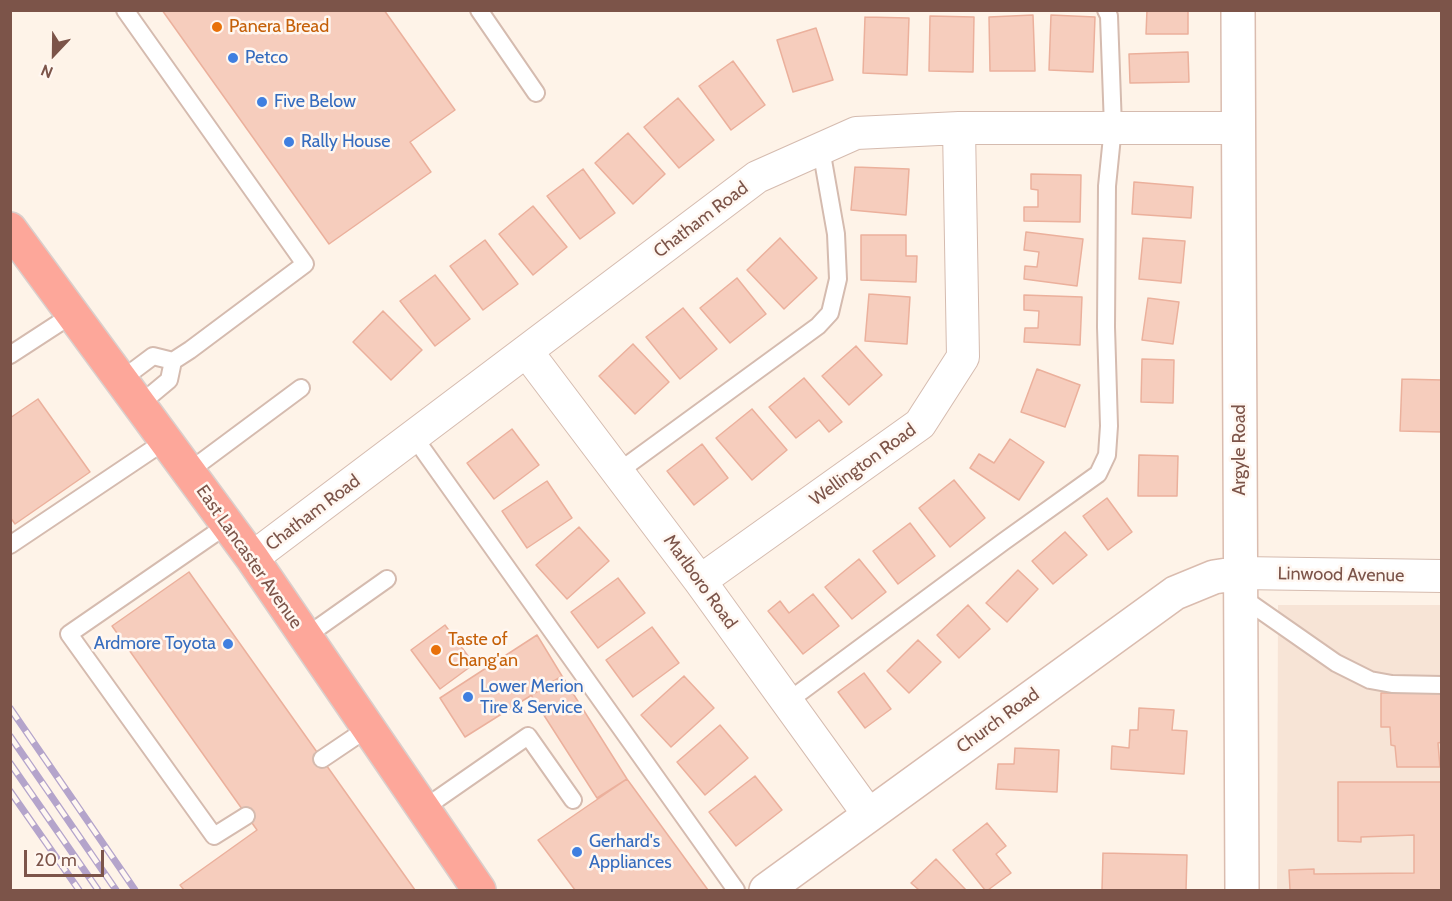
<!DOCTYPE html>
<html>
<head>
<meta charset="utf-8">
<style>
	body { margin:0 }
	#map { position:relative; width:1452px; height:901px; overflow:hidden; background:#fef3e8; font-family:Cabin,sans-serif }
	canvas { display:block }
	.frame { position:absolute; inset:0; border:12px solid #7c5449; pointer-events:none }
	.north { position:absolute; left:24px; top:24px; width:60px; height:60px; -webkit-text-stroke:4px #fff7f1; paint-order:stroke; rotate:202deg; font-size:16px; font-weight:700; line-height:24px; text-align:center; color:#7c5449 }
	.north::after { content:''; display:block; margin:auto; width:21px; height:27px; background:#7c5449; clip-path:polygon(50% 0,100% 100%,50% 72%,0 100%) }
	.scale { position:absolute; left:24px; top:850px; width:80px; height:27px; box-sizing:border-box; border:3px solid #7c5449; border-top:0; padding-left:8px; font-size:18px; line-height:21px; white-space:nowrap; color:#7c5449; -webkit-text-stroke:4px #fff7f1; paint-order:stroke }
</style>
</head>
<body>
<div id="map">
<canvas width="1452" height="901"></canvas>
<div class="frame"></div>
<div class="north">N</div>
<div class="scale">20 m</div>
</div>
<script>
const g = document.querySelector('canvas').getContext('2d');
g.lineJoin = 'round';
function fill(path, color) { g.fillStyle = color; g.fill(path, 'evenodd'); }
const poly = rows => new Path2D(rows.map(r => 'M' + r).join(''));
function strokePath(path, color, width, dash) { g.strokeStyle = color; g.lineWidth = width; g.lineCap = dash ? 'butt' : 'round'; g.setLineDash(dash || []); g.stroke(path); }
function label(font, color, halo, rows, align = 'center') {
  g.font = font + ' Cabin,sans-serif'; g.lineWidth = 5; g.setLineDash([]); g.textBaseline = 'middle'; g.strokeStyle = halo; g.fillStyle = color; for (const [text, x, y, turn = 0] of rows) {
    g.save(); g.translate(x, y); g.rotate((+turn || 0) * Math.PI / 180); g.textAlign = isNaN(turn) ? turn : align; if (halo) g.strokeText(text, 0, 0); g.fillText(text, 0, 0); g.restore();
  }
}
const residential = poly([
	[1278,605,1441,605,1441,890,1277,890]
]);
const building = poly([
	[162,10,384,10,455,110,410,142,431,172,329,244,162,10],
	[1147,10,1188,10,1188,34,1146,34,1147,10],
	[1033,15,1035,71,990,71,989,17,1033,15],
	[1051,15,1095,17,1093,72,1049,70,1051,15],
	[930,16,974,17,973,72,929,71,930,16],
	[865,17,909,18,907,75,863,73,865,17],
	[816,28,833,80,793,92,777,40,816,28],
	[1188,52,1189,82,1130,83,1129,54,1188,52],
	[733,61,765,105,731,130,699,86,733,61],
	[678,98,714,140,679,168,644,127,678,98],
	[628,133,665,174,633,204,595,163,628,133],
	[855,167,909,169,906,215,851,210,855,167],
	[583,169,615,213,580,239,547,196,583,169],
	[1031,174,1081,175,1080,222,1024,221,1024,207,1038,207,1038,190,1031,189,1031,174],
	[1134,182,1193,187,1191,218,1132,214,1134,182],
	[533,206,567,247,533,275,499,234,533,206],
	[1026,232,1083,239,1077,286,1024,279,1025,266,1037,267,1039,252,1024,250,1026,232],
	[861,235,906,235,906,256,917,256,916,282,861,280,861,235],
	[780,238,817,278,784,309,747,270,780,238],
	[1143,238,1185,241,1181,283,1139,279,1143,238],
	[485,240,518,284,483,310,450,266,485,240],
	[435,275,470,319,435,346,400,301,435,275],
	[737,278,766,314,730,343,700,308,737,278],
	[869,294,910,297,907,344,865,341,869,294],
	[1024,295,1082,297,1080,345,1024,342,1025,328,1038,328,1039,311,1024,310,1024,295],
	[1148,298,1179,302,1173,344,1142,340,1148,298],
	[683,308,717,349,680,379,646,337,683,308],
	[383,311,422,350,391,380,353,342,383,311],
	[633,344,669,382,635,414,599,376,633,344],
	[856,346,882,375,849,405,822,376,856,346],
	[1142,359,1174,360,1173,403,1141,402,1142,359],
	[1037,369,1080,385,1065,427,1021,412,1037,369],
	[804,378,842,422,829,432,819,420,796,438,769,407,804,378],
	[1402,379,1442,380,1442,432,1400,431,1402,379],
	[38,399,90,472,15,524,10,517,10,418,38,399],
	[752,409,787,450,752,480,716,438,752,409],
	[512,429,539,465,494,499,467,463,512,429],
	[1010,439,1044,462,1019,500,970,468,979,454,994,463,1010,439],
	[702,444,728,478,694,505,667,471,702,444],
	[1139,455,1178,456,1177,496,1138,496,1139,455],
	[954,480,985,518,950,547,919,508,954,480],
	[547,481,572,518,527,548,502,511,547,481],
	[1107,498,1132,532,1108,550,1083,516,1107,498],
	[910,523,935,556,898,584,873,551,910,523],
	[579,527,609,561,567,599,536,565,579,527],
	[1065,532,1087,555,1053,584,1032,561,1065,532],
	[859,559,886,592,852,619,825,587,859,559],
	[1018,570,1038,589,1007,622,986,603,1018,570],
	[189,572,415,890,184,890,180,885,257,830,112,626,189,572],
	[618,578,645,613,598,648,571,612,618,578],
	[813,594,839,626,803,654,768,611,780,601,789,613,813,594],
	[968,605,990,629,959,658,937,635,968,605],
	[445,625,474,664,440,689,411,650,445,625],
	[652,627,679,663,633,697,606,660,652,627],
	[537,635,562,676,465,737,440,698,537,635],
	[918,640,941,662,909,693,887,671,918,640],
	[864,673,891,709,865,728,838,692,864,673],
	[562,676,627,779,597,798,531,695,562,676],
	[684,676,714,708,671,747,641,715,684,676],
	[1381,693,1442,693,1442,742,1438,743,1440,767,1397,767,1395,746,1391,745,1390,727,1381,727,1381,693],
	[1139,708,1174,710,1172,730,1187,731,1184,774,1111,769,1112,746,1129,748,1130,730,1138,730,1139,708],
	[720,725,748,758,705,795,677,762,720,725],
	[1015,748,1059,750,1057,792,996,789,998,764,1014,764,1015,748],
	[755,776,782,810,736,846,709,812,755,776],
	[627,779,708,890,575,890,538,840,627,779],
	[1338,782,1442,782,1442,890,1290,890,1289,870,1314,869,1314,874,1414,873,1414,835,1361,837,1361,842,1338,841,1338,782],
	[987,823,1006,846,996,854,1011,873,988,890,985,890,953,850,987,823],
	[1103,853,1187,855,1186,890,1102,890,1103,853],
	[936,859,966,890,919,890,911,883,936,859]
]);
const lane = poly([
	[479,10,536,93],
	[10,355,73,314],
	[121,380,153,356,173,361,190,350,305,264,125,10],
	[139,405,169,380,173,361],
	[414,437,736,890],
	[188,472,301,388],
	[618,472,818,326,830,313,838,279,836,234,821,149],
	[227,525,69,634,214,836,246,816],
	[10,545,165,441],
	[1240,596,1336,663,1370,680,1392,684,1442,685],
	[305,637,387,579],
	[787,702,1003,542,1098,474,1107,455,1109,426,1106,327,1107,186,1113,127,1109,16,1106,10],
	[322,759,368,728],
	[423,809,528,736,573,800]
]);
const street = poly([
	[527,352,700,581,869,815],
	[252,558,757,177,856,133,959,128,1239,128],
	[1240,573,1442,576],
	[700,581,920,424,963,357,959,128]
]);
const secondary = poly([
	[1238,10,1242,890],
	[766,890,1175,593,1214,577,1240,573]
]);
const highway = poly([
	[10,229,252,558,479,890]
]);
const rail = poly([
	[10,708,135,890],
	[10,736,116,890],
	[10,763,98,890],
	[10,791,79,890]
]);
const markers = [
	[217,27,6,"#e8710a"],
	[233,58,6,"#3f7fe0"],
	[262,102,6,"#3f7fe0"],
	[289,142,6,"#3f7fe0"],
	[228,644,6,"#3f7fe0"],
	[436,650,6,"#e8710a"],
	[468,697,6,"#3f7fe0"],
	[577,852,6,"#3f7fe0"]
];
const foodNames = [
	["Panera Bread",229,27],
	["Taste of",448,640],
	["Chang'an",448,661]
];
const shopNames = [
	["Petco",245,58],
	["Five Below",274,102],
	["Rally House",301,142],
	["Ardmore Toyota",216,644,"right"],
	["Lower Merion",480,687],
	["Tire & Service",480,708],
	["Gerhard's",589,842],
	["Appliances",589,863]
];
const streetNames = [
	["Chatham Road",701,220,-37],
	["Argyle Road",1240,450,-90],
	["Wellington Road",863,465,-36],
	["Chatham Road",313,513,-37],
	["East Lancaster Avenue",249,557,55],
	["Linwood Avenue",1341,575,1],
	["Marlboro Road",700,582,54],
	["Church Road",998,721,-36]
];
fill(residential, '#f7e4d6');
fill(building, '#f6cdbd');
strokePath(building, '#ebb09c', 1.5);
strokePath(lane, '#d5bbaf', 20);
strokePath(street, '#d5bbaf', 34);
strokePath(secondary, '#dabcaf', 36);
strokePath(highway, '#dacfcc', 36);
strokePath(lane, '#fff', 16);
strokePath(street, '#fff', 32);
strokePath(secondary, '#fff', 33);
strokePath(highway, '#fda79a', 33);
strokePath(rail, '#b4a4cb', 7);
strokePath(rail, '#fff7f1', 4.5, [14]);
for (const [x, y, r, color] of markers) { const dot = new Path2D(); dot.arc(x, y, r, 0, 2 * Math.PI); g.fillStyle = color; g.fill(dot); strokePath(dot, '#fff7f1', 2); }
label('18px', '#c56008', '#fff7f1', foodNames, 'left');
label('18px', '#366cbe', '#fff7f1', shopNames, 'left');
label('18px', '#7c5449', '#fff7f1', streetNames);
</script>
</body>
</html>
